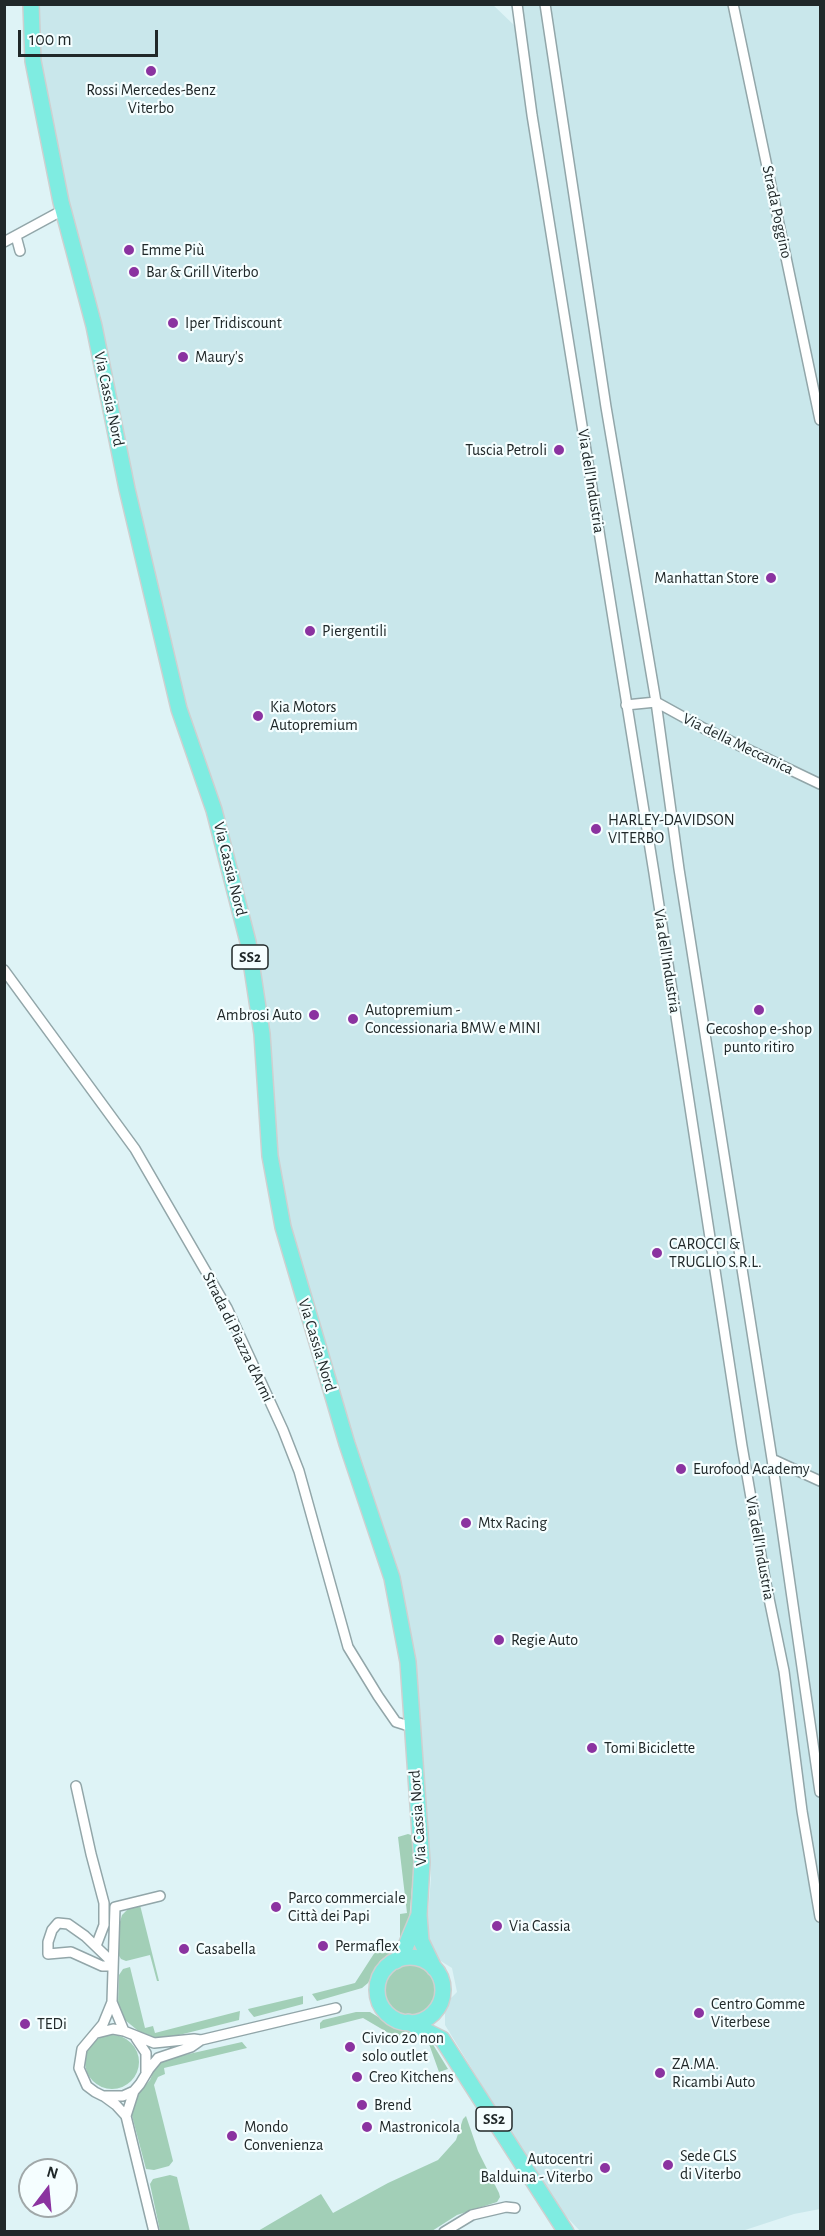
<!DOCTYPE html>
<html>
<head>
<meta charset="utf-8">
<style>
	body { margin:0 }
	#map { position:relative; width:825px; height:2236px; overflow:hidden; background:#def3f6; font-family:"Alegreya Sans",sans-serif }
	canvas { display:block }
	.frame { position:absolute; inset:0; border:6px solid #202829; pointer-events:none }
	.north { position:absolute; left:18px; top:2158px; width:60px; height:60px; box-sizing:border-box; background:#f5feff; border:2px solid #a0a8a9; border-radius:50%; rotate:16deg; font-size:16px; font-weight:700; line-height:24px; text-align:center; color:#202829 }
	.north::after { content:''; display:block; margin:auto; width:21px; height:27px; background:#8b33a0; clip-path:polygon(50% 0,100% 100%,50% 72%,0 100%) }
	.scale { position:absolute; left:18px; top:30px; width:140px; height:27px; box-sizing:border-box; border:3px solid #202829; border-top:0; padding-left:8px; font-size:18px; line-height:21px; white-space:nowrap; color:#202829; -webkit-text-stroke:4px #f5feff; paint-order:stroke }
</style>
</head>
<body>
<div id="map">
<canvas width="825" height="2236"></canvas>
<div class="frame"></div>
<div class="north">N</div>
<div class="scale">100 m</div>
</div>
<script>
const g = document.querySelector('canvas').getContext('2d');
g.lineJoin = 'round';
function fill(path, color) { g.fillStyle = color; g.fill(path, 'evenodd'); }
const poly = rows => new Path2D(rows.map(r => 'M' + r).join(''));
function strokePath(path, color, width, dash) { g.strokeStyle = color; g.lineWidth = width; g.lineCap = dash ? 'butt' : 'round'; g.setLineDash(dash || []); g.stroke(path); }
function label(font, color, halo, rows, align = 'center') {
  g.font = font + ' "Alegreya Sans",sans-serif'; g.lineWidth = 4.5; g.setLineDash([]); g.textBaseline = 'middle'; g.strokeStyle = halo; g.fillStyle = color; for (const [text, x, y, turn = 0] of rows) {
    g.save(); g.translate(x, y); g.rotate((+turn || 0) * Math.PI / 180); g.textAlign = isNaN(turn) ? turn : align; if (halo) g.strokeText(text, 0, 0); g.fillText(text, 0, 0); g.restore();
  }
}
const built = poly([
	[492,4,515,26,512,5,820,5,820,2209,794,2214,742,2231,580,2231,562,2212,538,2177,445,2025,445,2013,450,1999,457,1992,452,1968,439,1960,428,1943,427,1925,431,1878,415,1661,285,1215,272,1133,265,1018,186,712,160,605,39,66,35,5]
]);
const green = poly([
	[408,1834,414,1836,413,1875,408,1933,401,1946,380,1961,368,1983,362,1988,317,2001,312,1994,355,1983,377,1949,391,1948,400,1939,400,1914,407,1913,398,1837],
	[140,1905,159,1981,157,1981,150,1955,126,1961,121,1959,118,1954,119,1925,122,1915,129,1908],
	'383 1990a28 28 0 1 1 56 0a28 28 0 1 1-56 0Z',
	[130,1967,145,2028,153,2026,155,2033,240,2011,239,2020,159,2040,142,2034,125,2020,118,2004,119,1975,123,1969],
	[303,1996,303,2004,254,2017,249,2011,248,2009],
	[356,2012,370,2012,393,2026,414,2030,429,2038,448,2069,439,2072,429,2044,419,2035,411,2035,397,2038,363,2018,320,2029,320,2023,323,2020],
	'85 2062a27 27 0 1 1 54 0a27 27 0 1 1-54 0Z',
	[242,2042,247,2048,164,2068,165,2074,158,2077,154,2085,173,2161,169,2166,154,2170,146,2169,131,2112,135,2098,150,2080,156,2065,171,2058],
	[466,2116,478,2151,499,2193,500,2197,497,2202,457,2215,432,2231,258,2231,321,2194,333,2213,388,2183,438,2160,456,2140,463,2119],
	[170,2175,177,2177,190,2231,160,2231,150,2184,153,2179]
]);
const street = poly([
	[517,4,532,115,654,873,742,1446,766,1584,784,1671,802,1811,820,1917],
	[545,4,606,407,656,702,679,869,772,1459,820,1792],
	[733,4,820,420],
	[16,236,20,251],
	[4,242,63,210],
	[626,705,656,702,705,729,820,784],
	[4,970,135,1149,227,1308,283,1430,299,1471,348,1647,378,1696,396,1722,412,1727],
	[772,1459,820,1481],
	[76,1786,91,1854,104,1903,104,1925,96,1946],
	[160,1896,115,1907,112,2002,103,2024,82,2049,79,2068,87,2086,95,2092,103,2096,123,2096,134,2091,140,2084,149,2069,158,2058,191,2047,201,2040],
	[58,1923,68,1924,85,1936,110,1960,113,1966,102,1966,71,1952,48,1954,48,1942,52,1930,58,1923],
	[112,2002,124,2031],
	[97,2033,113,2029,124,2031,154,2043,194,2039,201,2040,336,2008],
	[136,2038,146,2053,146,2072],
	[105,2097,116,2105,126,2116,154,2232],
	[126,2116,134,2091],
	[444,2232,472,2215,506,2207,515,2208]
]);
const primary = poly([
	[31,4,33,61,61,202,94,326,127,489,179,709,214,810,248,942,262,1034,270,1156,283,1227,347,1444,392,1578,408,1662,422,1862,419,1915,421,1941,434,1968],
	'377 1990a33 33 0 1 1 66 0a33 33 0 1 1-66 0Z',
	[396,1961,405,1948,418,1917],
	[408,2022,442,2039,566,2232]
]);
const markers = [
	[151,71,6,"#8b33a0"],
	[129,250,6,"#8b33a0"],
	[134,272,6,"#8b33a0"],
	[173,323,6,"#8b33a0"],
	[183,357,6,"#8b33a0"],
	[559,450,6,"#8b33a0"],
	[771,578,6,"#8b33a0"],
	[310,631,6,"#8b33a0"],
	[258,716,6,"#8b33a0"],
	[596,829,6,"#8b33a0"],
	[759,1010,6,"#8b33a0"],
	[314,1015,6,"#8b33a0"],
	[353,1019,6,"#8b33a0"],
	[657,1253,6,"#8b33a0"],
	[681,1469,6,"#8b33a0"],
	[466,1523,6,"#8b33a0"],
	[499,1640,6,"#8b33a0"],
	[592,1748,6,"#8b33a0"],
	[276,1907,6,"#8b33a0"],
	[497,1926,6,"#8b33a0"],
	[323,1946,6,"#8b33a0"],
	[184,1949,6,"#8b33a0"],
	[699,2013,6,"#8b33a0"],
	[25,2024,6,"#8b33a0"],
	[350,2047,6,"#8b33a0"],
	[660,2073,6,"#8b33a0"],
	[357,2077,6,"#8b33a0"],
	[362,2105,6,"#8b33a0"],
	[367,2127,6,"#8b33a0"],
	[232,2136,6,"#8b33a0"],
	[668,2165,6,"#8b33a0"],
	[605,2168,6,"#8b33a0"]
];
const shields = [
	[250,957,36],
	[494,2119,36]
];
const shieldNames = [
	["SS2",250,957],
	["SS2",494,2119]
];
const poiNames = [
	["Rossi Mercedes-Benz",151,90,"center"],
	["Viterbo",151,108,"center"],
	["Emme Più",141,250],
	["Bar & Grill Viterbo",146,272],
	["Iper Tridiscount",185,323],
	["Maury's",195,357],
	["Tuscia Petroli",547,450,"right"],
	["Manhattan Store",759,578,"right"],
	["Piergentili",322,631],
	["Kia Motors",270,707],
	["Autopremium",270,725],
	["HARLEY-DAVIDSON",608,820],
	["VITERBO",608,838],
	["Autopremium -",365,1010],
	["Concessionaria BMW e MINI",365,1028],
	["Ambrosi Auto",302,1015,"right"],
	["Gecoshop e-shop",759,1029,"center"],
	["punto ritiro",759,1047,"center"],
	["CAROCCI &",669,1244],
	["TRUGLIO S.R.L.",669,1262],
	["Eurofood Academy",693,1469],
	["Mtx Racing",478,1523],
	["Regie Auto",511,1640],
	["Tomi Biciclette",604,1748],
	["Parco commerciale",288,1898],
	["Città dei Papi",288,1916],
	["Via Cassia",509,1926],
	["Permaflex",335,1946],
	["Casabella",196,1949],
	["Centro Gomme",711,2004],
	["Viterbese",711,2022],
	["TEDi",37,2024],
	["Civico 20 non",362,2038],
	["solo outlet",362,2056],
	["ZA.MA.",672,2064],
	["Ricambi Auto",672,2082],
	["Creo Kitchens",369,2077],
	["Brend",374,2105],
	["Mondo",244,2127],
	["Convenienza",244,2145],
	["Mastronicola",379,2127],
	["Sede GLS",680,2156],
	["di Viterbo",680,2174],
	["Autocentri",593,2159,"right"],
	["Balduina - Viterbo",593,2177,"right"]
];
const streetNames = [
	["Strada Poggino",777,212,78],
	["Via Cassia Nord",109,399,78],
	["Via dell'Industria",591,481,81],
	["Via della Meccanica",738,744,26],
	["Via Cassia Nord",230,869,76],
	["Via dell'Industria",667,961,81],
	["Strada di Piazza d'Armi",238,1337,64],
	["Via Cassia Nord",317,1345,73],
	["Via dell'Industria",760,1548,80],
	["Via Cassia Nord",418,1818,-94]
];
fill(built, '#c9e7eb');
fill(green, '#a2cfb7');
strokePath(street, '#92a6a9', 12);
strokePath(primary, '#ced0d0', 18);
strokePath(street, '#fff', 9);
strokePath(primary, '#7fece1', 15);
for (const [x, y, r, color] of markers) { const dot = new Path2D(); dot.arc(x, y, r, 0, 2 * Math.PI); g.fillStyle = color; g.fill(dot); strokePath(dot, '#f5feff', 2); }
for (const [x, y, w] of shields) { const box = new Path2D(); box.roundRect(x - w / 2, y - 12, w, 24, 4.5); g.fillStyle = '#f5feff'; g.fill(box); strokePath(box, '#202829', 1.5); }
label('bold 15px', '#202829', null, shieldNames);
label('16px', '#202829', '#f5feff', poiNames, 'left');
label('16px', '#202829', '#f5feff', streetNames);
</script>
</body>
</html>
